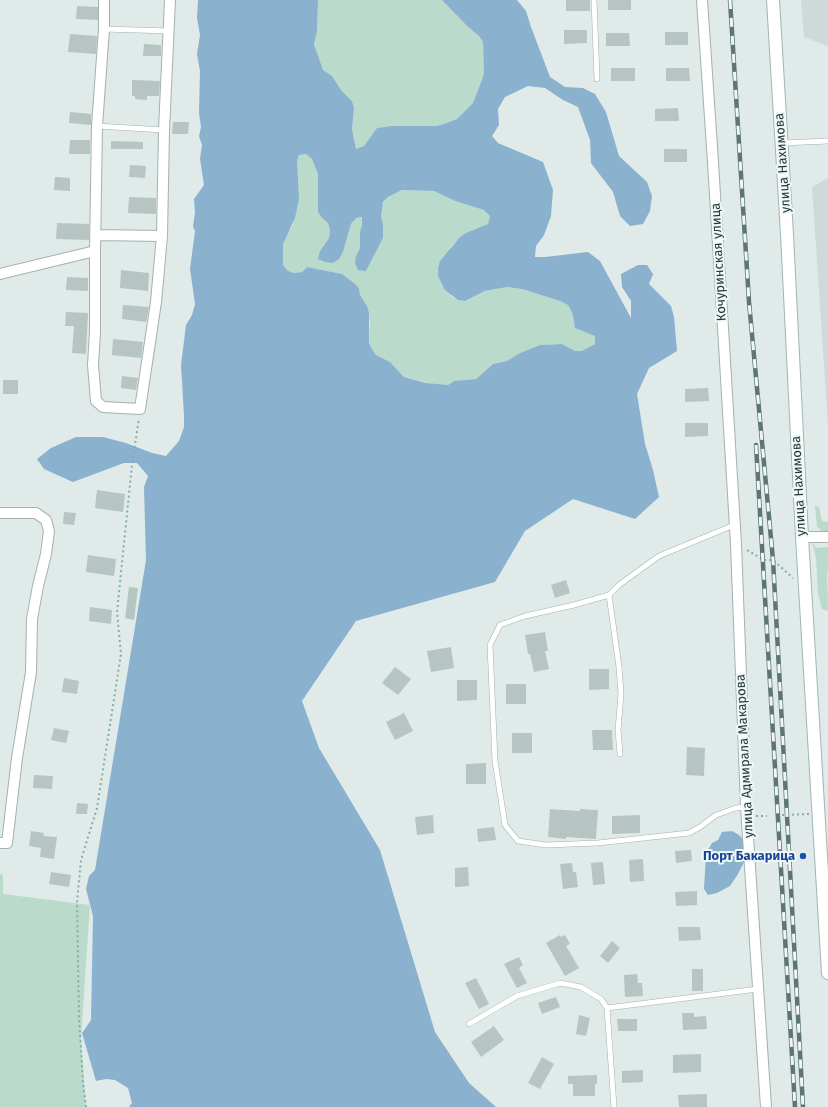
<!DOCTYPE html>
<html>
<head>
<meta charset="utf-8">
<style>
	body { margin:0 }
	canvas { display:block; background:#e0eae8 }
</style>
</head>
<body>
<canvas width="828" height="1107"></canvas>
<script>
const g = document.querySelector('canvas').getContext('2d');
g.lineJoin = 'round';
function fill(path, color) { g.fillStyle = color; g.fill(path, 'evenodd'); }
const poly = rows => new Path2D(rows.map(r => 'M' + r).join(''));
function strokePath(path, color, width, dash) { g.strokeStyle = color; g.lineWidth = width; g.lineCap = dash ? 'butt' : 'round'; g.setLineDash(dash || []); g.stroke(path); }
function label(font, color, halo, rows, align = 'center') {
  g.font = font + ' "Fira Sans",sans-serif'; g.lineWidth = 4; g.setLineDash([]); g.textBaseline = 'middle'; g.strokeStyle = halo; g.fillStyle = color; for (const [text, x, y, turn = 0] of rows) {
    g.save(); g.translate(x, y); g.rotate((+turn || 0) * Math.PI / 180); g.textAlign = isNaN(turn) ? turn : align; if (halo) g.strokeText(text, 0, 0); g.fillText(text, 0, 0); g.restore();
  }
}
const built = poly([
	[801,0,828,0,828,46,804,37],
	[828,178,828,424,812,187]
]);
const green = poly([
	[318,0,442,0,467,26,479,36,483,42,484,74,473,103,457,119,444,124,436,126,392,126,377,128,364,146,356,149,352,129,354,108,352,101,341,90,332,76,323,70,314,44,317,31],
	[307,154,312,159,318,174,318,212,322,218,328,223,330,231,329,238,320,251,339,259,343,252,351,224,356,218,363,217,360,232,360,248,356,256,366,271,383,238,383,224,381,217,383,203,388,197,402,190,434,191,455,201,485,210,490,216,488,224,460,237,450,248,451,296,458,300,465,301,485,291,507,287,522,289,560,301,568,304,572,312,573,320,581,331,589,332,596,336,595,344,582,352,575,351,562,344,540,345,520,353,507,361,493,364,476,379,454,381,448,385,433,384,404,377,390,362,376,355,372,349,369,343,370,321,367,306,360,295,359,288,354,283,342,274,307,267,302,272,294,273,288,271,283,265,283,244,285,237,293,225,297,205,298,183,297,175,297,161,299,155],
	[815,506,819,507,822,521,828,522,828,532,821,531,817,526],
	[811,537,816,548,828,547,828,569,827,572,828,611,822,609,818,594,816,558],
	[0,874,3,875,3,894,90,905,81,1039,86,1107,0,1107]
]);
const water = poly([
	[198,0,318,0,317,31,314,44,323,70,332,76,341,90,352,101,354,108,352,129,356,149,364,146,377,128,392,126,436,126,444,124,457,119,473,103,484,74,483,42,479,36,467,26,442,0,517,0,526,11,531,27,550,77,565,87,583,88,595,94,606,112,619,156,647,182,652,196,650,211,643,224,630,226,620,216,613,192,591,163,590,140,578,107,563,100,545,88,528,86,505,97,498,109,499,125,492,136,498,143,543,162,553,190,551,216,544,235,536,246,535,257,545,257,588,252,600,261,631,318,631,301,622,287,621,274,638,265,647,265,653,274,649,284,671,306,674,317,677,351,649,368,637,394,645,444,653,470,659,497,635,519,573,499,525,531,495,582,356,621,302,701,319,748,380,850,435,1032,469,1083,496,1107,129,1107,132,1103,128,1088,115,1080,106,1079,96,1081,82,1033,91,1020,93,916,86,889,89,876,95,870,146,560,144,487,148,476,137,463,124,463,73,482,44,469,37,459,51,448,76,437,103,437,126,443,152,453,166,456,179,441,184,427,184,416,181,365,186,325,192,315,195,304,190,269,195,231,193,227,195,212,194,199,204,185,200,159,202,145,199,136,201,127,199,113,200,71,197,54,200,35,197,18],
	[306,154,312,159,318,174,318,212,322,218,328,223,330,230,329,238,320,251,318,259,325,262,333,263,339,259,343,252,351,224,356,218,362,217,362,224,360,232,360,248,356,256,355,263,358,270,366,271,383,238,383,224,381,217,383,202,388,197,402,190,434,191,455,201,484,210,490,216,488,224,466,233,460,237,440,261,438,268,438,276,445,290,458,300,465,301,485,291,507,287,522,289,560,301,568,305,572,312,575,328,595,336,595,344,582,351,575,351,562,344,540,345,520,353,507,361,493,364,476,379,454,381,448,385,426,383,404,377,390,362,376,355,372,349,369,343,369,313,367,306,360,295,359,288,354,283,342,274,307,267,302,272,294,273,288,271,283,265,283,244,295,218,299,198,297,161,299,155],
	[732,831,739,835,745,842,747,856,738,874,730,886,717,893,708,895,704,889,706,853,712,843,718,840,722,832]
]);
const building = poly([
	[566,0,590,0,590,11,566,11],
	[608,0,631,0,631,10,608,10],
	[77,6,98,7,98,20,76,19],
	[564,30,587,30,587,43,564,44],
	[665,32,688,32,688,45,665,45],
	[606,33,629,33,630,46,606,46],
	[70,34,97,36,96,54,68,52],
	[144,44,161,45,161,56,143,56],
	[611,68,635,68,635,81,611,81],
	[666,68,689,68,690,81,666,81],
	[132,80,160,81,159,96,147,96,147,100,135,99,135,96,132,96],
	[678,108,679,121,655,121,655,109],
	[70,112,91,114,91,125,69,123],
	[173,122,189,122,188,134,172,134],
	[70,140,90,140,90,154,69,154],
	[111,141,143,142,143,149,111,149],
	[664,149,687,149,687,162,664,162],
	[130,165,146,166,145,178,129,177],
	[55,177,70,178,70,191,54,190],
	[129,197,156,198,156,214,128,213],
	[57,223,89,224,89,240,56,239],
	[121,270,149,273,148,291,120,288],
	[67,277,88,278,88,291,66,290],
	[123,305,149,307,146,322,122,319],
	[66,312,88,313,86,354,72,353,74,326,65,326],
	[113,339,143,342,141,358,112,355],
	[122,376,138,378,136,390,121,388],
	[3,380,18,380,18,394,3,394],
	[708,388,709,401,685,402,685,389],
	[685,423,708,423,708,436,685,437],
	[97,490,125,494,123,512,95,508],
	[64,512,76,513,74,525,63,524],
	[88,555,116,559,114,576,86,572],
	[566,580,570,593,555,598,551,585],
	[129,587,138,588,134,620,125,618],
	[90,607,112,610,111,624,89,621],
	[545,632,548,651,545,651,549,669,534,672,530,654,528,654,525,635],
	[451,647,454,668,431,672,427,651],
	[395,667,411,679,398,695,382,683],
	[589,669,609,669,609,689,589,690],
	[64,678,79,681,77,694,62,692],
	[457,680,477,680,477,700,457,701],
	[506,684,526,684,526,704,506,704],
	[404,713,413,731,395,740,386,722],
	[54,728,69,731,66,743,51,740],
	[592,730,612,730,613,750,593,750],
	[512,733,532,733,532,753,512,753],
	[687,747,705,748,704,776,686,775],
	[486,763,486,784,466,784,466,764],
	[34,775,53,776,52,789,33,788],
	[77,803,88,804,87,814,76,814],
	[550,809,580,811,580,809,598,810,596,839,566,837,566,839,548,837],
	[433,815,434,833,417,835,415,817],
	[640,815,640,833,612,834,612,816],
	[494,827,496,840,478,842,477,829],
	[31,831,44,833,43,836,57,837,54,859,40,857,41,848,29,846],
	[691,850,692,861,676,863,675,851],
	[643,859,644,881,630,882,629,860],
	[603,862,605,884,593,885,591,863],
	[572,863,573,872,576,872,578,887,563,889,560,864],
	[468,867,469,886,455,887,455,868],
	[51,872,71,875,69,887,49,884],
	[697,891,697,905,676,906,675,892],
	[678,927,700,927,701,940,679,941],
	[560,935,561,937,565,935,570,944,566,946,579,968,565,976,546,943],
	[612,941,620,948,608,963,600,956],
	[519,957,523,965,519,968,527,983,517,988,504,964],
	[692,969,703,969,703,991,692,991],
	[637,974,638,983,642,983,643,996,625,997,624,975],
	[476,978,489,1004,479,1009,465,983],
	[556,997,560,1007,542,1014,538,1003],
	[682,1013,694,1013,694,1017,706,1016,707,1029,683,1030],
	[579,1015,590,1018,586,1036,576,1034],
	[617,1019,637,1019,637,1031,618,1031],
	[494,1026,504,1040,481,1057,471,1042],
	[701,1054,701,1072,673,1073,673,1055],
	[542,1057,554,1064,540,1089,528,1083],
	[643,1070,643,1082,622,1083,622,1071],
	[597,1075,597,1084,595,1084,595,1096,573,1096,573,1084,568,1084,568,1076],
	[707,1094,707,1107,679,1107,678,1095]
]);
const path = poly([
	[747,550,764,560,773,560,793,578],
	[782,815,809,814],
	[756,816,767,816],
	[86,1107,83,1083,79,1017,77,902,81,860,97,808,121,654,117,612,132,465,139,418]
]);
const lane = poly([
	[594,0,597,79],
	[104,29,169,31],
	[97,126,164,130],
	[782,143,828,141],
	[609,595,574,605,525,616,500,625,490,645,495,761,505,825,518,841,546,845,598,843,689,833,700,827,716,815,736,808,746,807],
	[620,754,618,730,621,694,619,667,609,595,619,585,659,556,734,525],
	[469,1024,517,996,560,983,581,987,601,999,607,1008],
	[614,1107,607,1008,758,989]
]);
const street = poly([
	[104,0,104,29,97,126,95,251,95,332,93,365,96,401,103,407,140,409,156,302,162,236,164,130,170,0],
	[702,0,713,162,736,544,746,807,766,1107],
	[95,235,162,236],
	[0,274,95,251],
	[0,513,36,513,46,520,49,531,46,554,38,586,32,619,31,672,17,758,7,843,0,843],
	[802,537,828,537]
]);
const secondary = poly([
	[773,0,787,234,802,537,828,973]
]);
const rail = poly([
	[730,0,749,302,773,560,803,1107],
	[756,445,795,1107]
]);
const markers = [
	[803,856,4,"#1a4fb4"]
];
const streetNames = [
	["улица Нахимова",783,163,-94],
	["Кочуринская улица",719,262,-93],
	["улица Нахимова",799,486,-93],
	["улица Адмирала Макарова",745,756,-93]
];
const transitNames = [
	["Порт Бакарица",795,856]
];
fill(built, '#cedad8');
fill(green, '#badbcb');
fill(water, '#8ab2ce');
fill(building, '#b6c5c2');
strokePath(lane, '#a3b2b0', 6);
strokePath(street, '#a3b2b0', 12);
strokePath(secondary, '#a0b6b3', 14);
strokePath(path, '#82adaa', 2, [2, 3]);
strokePath(lane, '#fff', 5);
strokePath(street, '#fff', 10);
strokePath(secondary, '#fff', 12);
strokePath(rail, '#5c7675', 4.5);
strokePath(rail, '#f0f7f6', 3, [9]);
for (const [x, y, r, color] of markers) { const dot = new Path2D(); dot.arc(x, y, r, 0, 2 * Math.PI); g.fillStyle = color; g.fill(dot); strokePath(dot, '#f0f7f6', 1.5); }
label('13px', '#223a3a', '#f0f7f6', streetNames);
label('bold 13px', '#164399', '#f0f7f6', transitNames, 'right');
</script>
</body>
</html>
